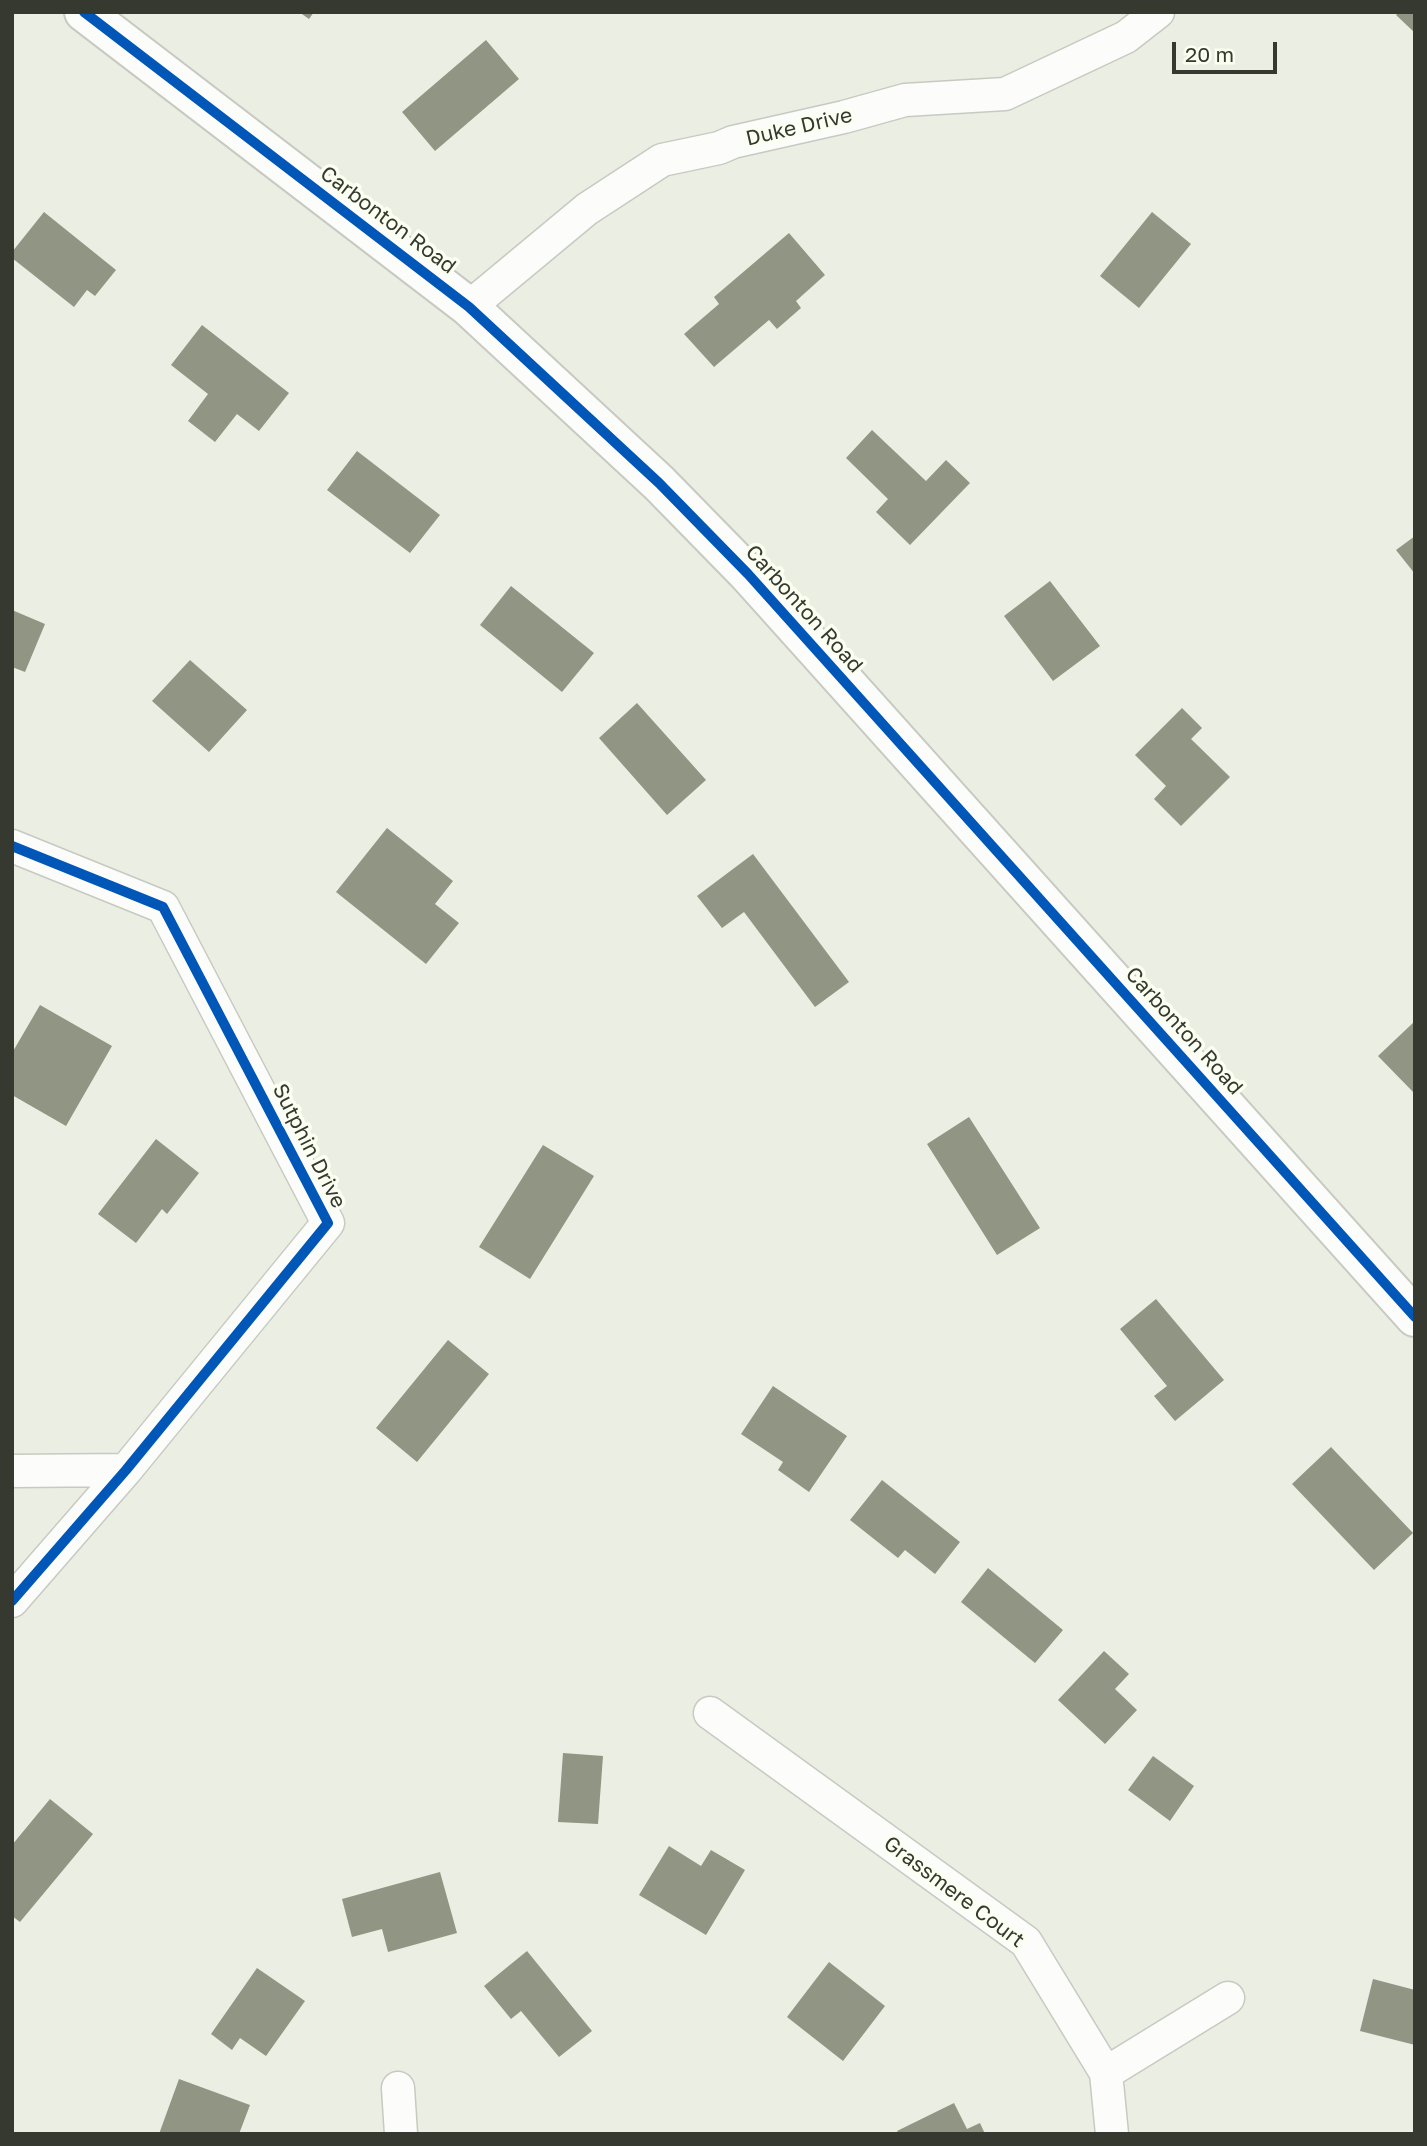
<!DOCTYPE html>
<html>
<head>
<meta charset="utf-8">
<style>
	body { margin:0 }
	#map { position:relative; width:1427px; height:2146px; overflow:hidden; background:#ebeee2; font-family:"Golos Text",sans-serif }
	canvas { display:block }
	.frame { position:absolute; inset:0; border:14px solid #363930; pointer-events:none }
	.scale { position:absolute; left:1172px; top:42px; width:105px; height:32px; box-sizing:border-box; border:4px solid #363930; border-top:0; padding-left:9px; font-size:21px; line-height:24px; white-space:nowrap; color:#363930; -webkit-text-stroke:5px #fbfff2; paint-order:stroke }
</style>
</head>
<body>
<div id="map">
<canvas width="1427" height="2146"></canvas>
<div class="frame"></div>
<div class="scale">20 m</div>
</div>
<script>
const g = document.querySelector('canvas').getContext('2d');
g.lineJoin = 'round';
function fill(path, color) { g.fillStyle = color; g.fill(path, 'evenodd'); }
const poly = rows => new Path2D(rows.map(r => 'M' + r).join(''));
function strokePath(path, color, width, dash) { g.strokeStyle = color; g.lineWidth = width; g.lineCap = dash ? 'butt' : 'round'; g.setLineDash(dash || []); g.stroke(path); }
function label(font, color, halo, rows, align = 'center') {
  g.font = font + ' "Golos Text",sans-serif'; g.lineWidth = 7; g.setLineDash([]); g.textBaseline = 'middle'; g.strokeStyle = halo; g.fillStyle = color; for (const [text, x, y, turn = 0] of rows) {
    g.save(); g.translate(x, y); g.rotate((+turn || 0) * Math.PI / 180); g.textAlign = isNaN(turn) ? turn : align; if (halo) g.strokeText(text, 0, 0); g.fillText(text, 0, 0); g.restore();
  }
}
const building = poly([
	[299,12,314,12,309,19],
	[1399,12,1415,12,1415,33,1396,15],
	[486,40,519,79,435,151,402,112],
	[44,212,116,270,95,296,87,290,74,307,12,258,12,252],
	[1152,212,1191,244,1139,308,1100,276],
	[789,233,825,275,796,301,801,308,777,329,769,320,714,367,684,334,719,304,714,297],
	[202,325,289,393,259,431,237,414,215,442,188,421,208,394,171,365],
	[872,430,926,481,946,460,970,483,910,545,876,512,888,499,846,458],
	[357,451,440,515,410,553,327,490],
	[1415,536,1415,574,1396,550],
	[1050,581,1100,646,1053,681,1004,616],
	[511,586,594,653,562,692,480,625],
	[12,610,45,624,25,672,12,667],
	[190,660,247,710,209,752,152,701],
	[637,703,706,780,667,815,599,738],
	[1182,708,1202,728,1191,739,1230,777,1181,826,1154,799,1166,786,1135,755],
	[387,828,453,881,435,904,459,923,426,964,336,892],
	[753,854,849,982,815,1007,744,912,722,928,697,896],
	[40,1005,112,1046,66,1126,12,1095,12,1053],
	[1415,1021,1415,1094,1378,1056],
	[969,1117,1040,1228,997,1255,927,1144],
	[156,1139,199,1173,167,1214,162,1209,136,1243,98,1214],
	[543,1145,594,1176,530,1279,479,1247],
	[1156,1299,1224,1380,1175,1421,1154,1396,1167,1386,1120,1329],
	[448,1340,489,1374,417,1462,376,1428],
	[773,1386,847,1436,809,1492,778,1470,783,1462,741,1434],
	[1331,1447,1413,1533,1374,1570,1292,1484],
	[882,1480,960,1542,935,1574,905,1550,898,1558,850,1520],
	[988,1568,1063,1630,1035,1663,961,1602],
	[1104,1651,1129,1674,1115,1689,1137,1710,1105,1744,1058,1700],
	[563,1753,603,1756,598,1824,558,1822],
	[1153,1756,1194,1786,1170,1821,1128,1790],
	[50,1799,93,1834,20,1922,12,1916,12,1845],
	[669,1846,701,1866,711,1850,745,1870,706,1935,639,1895],
	[440,1872,457,1933,388,1952,382,1929,352,1937,342,1899],
	[527,1951,592,2031,559,2057,521,2011,511,2019,484,1986],
	[829,1962,885,2006,843,2061,787,2017],
	[257,1968,305,2001,266,2056,240,2038,232,2050,211,2034],
	[1373,1979,1415,1990,1415,2045,1360,2031],
	[179,2079,250,2105,239,2134,159,2134],
	[954,2103,967,2129,980,2123,985,2134,899,2134,897,2131]
]);
const street = poly([
	[469,307,587,209,662,160,719,148,733,142,844,117,905,100,1005,94,1126,37,1158,12],
	[12,846,163,907,328,1223,126,1470,12,1601],
	[12,1471,126,1470],
	[710,1713,1026,1942,1106,2073,1112,2134],
	[1106,2073,1228,1998],
	[398,2088,401,2134]
]);
const secondary = poly([
	[84,12,469,307,659,483,748,574,1415,1317]
]);
const cycleway = poly([
	[84,12,469,307,659,483,748,574,1415,1317],
	[12,846,163,907,328,1223,126,1470,12,1601]
]);
const streetNames = [
	["Duke Drive",799,127,-13],
	["Carbonton Road",388,220,37],
	["Carbonton Road",804,609,48],
	["Carbonton Road",1184,1031,48],
	["Sutphin Drive",309,1146,63],
	["Grassmere Court",954,1892,37]
];
fill(building, '#919583');
strokePath(street, '#c7cac1', 35);
strokePath(secondary, '#c7cac1', 42);
strokePath(street, '#fcfcfb', 32);
strokePath(secondary, '#fcfcfb', 38);
strokePath(cycleway, '#0057b8', 10);
label('21px', '#363930', '#fbfff2', streetNames);
</script>
</body>
</html>
